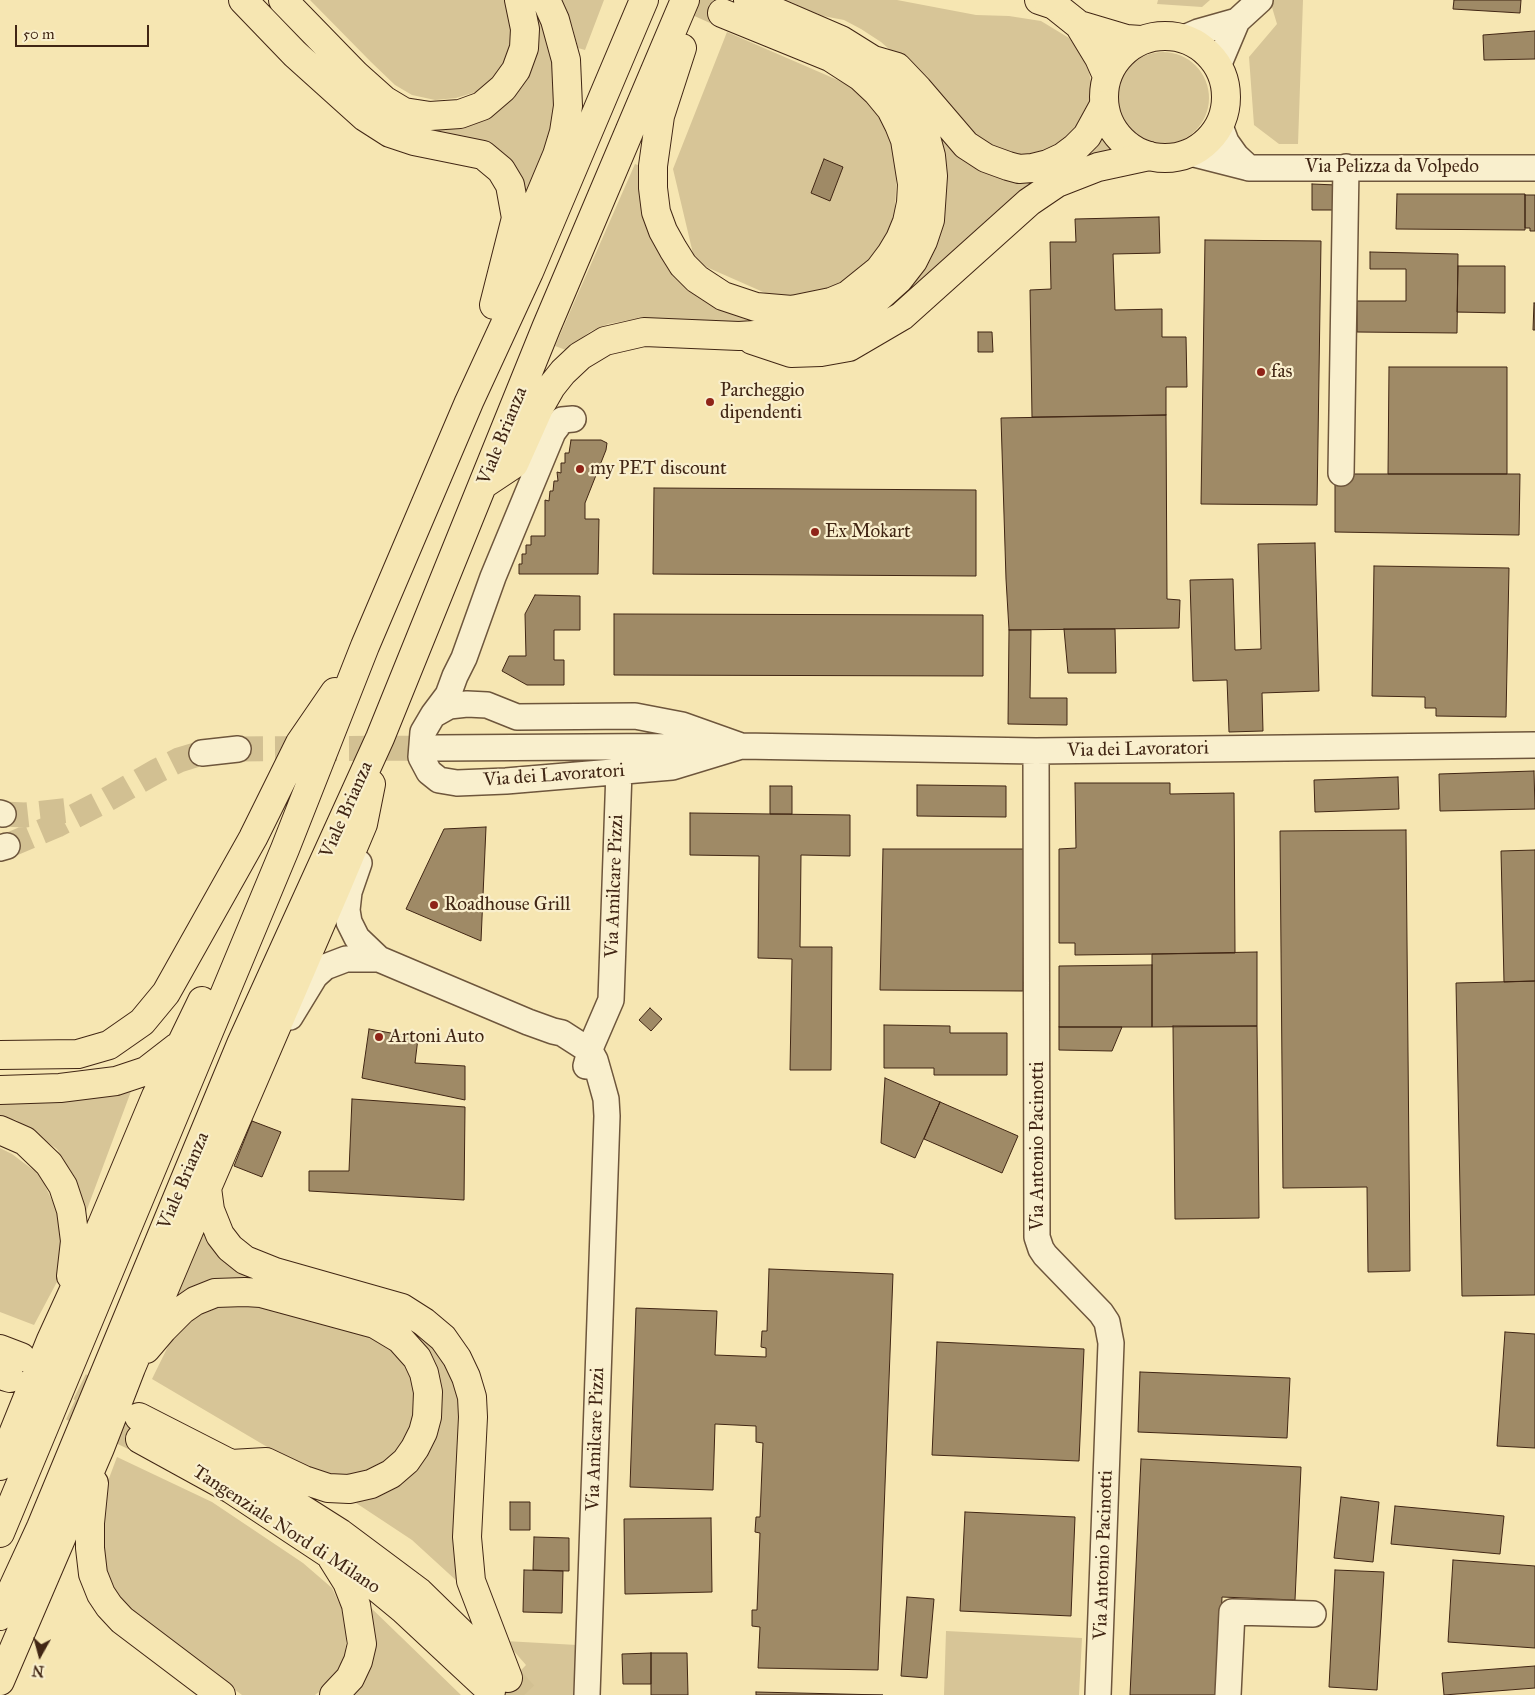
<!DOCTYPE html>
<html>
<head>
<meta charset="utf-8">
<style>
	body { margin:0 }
	#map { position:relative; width:1535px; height:1695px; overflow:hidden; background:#f6e6b2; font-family:"IM FELL Great Primer",serif }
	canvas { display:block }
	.north { position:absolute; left:15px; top:1630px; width:50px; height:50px; -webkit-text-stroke:4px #f9efcd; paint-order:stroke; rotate:187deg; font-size:14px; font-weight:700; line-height:20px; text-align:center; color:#412614 }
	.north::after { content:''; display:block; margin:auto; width:18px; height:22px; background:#412614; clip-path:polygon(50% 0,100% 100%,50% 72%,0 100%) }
	.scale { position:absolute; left:15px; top:25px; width:134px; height:22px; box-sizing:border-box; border:2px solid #412614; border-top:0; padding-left:6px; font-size:15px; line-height:18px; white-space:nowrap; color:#412614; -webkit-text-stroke:4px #f9efcd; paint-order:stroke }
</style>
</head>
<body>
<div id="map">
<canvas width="1535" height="1695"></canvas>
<div class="north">N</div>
<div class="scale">50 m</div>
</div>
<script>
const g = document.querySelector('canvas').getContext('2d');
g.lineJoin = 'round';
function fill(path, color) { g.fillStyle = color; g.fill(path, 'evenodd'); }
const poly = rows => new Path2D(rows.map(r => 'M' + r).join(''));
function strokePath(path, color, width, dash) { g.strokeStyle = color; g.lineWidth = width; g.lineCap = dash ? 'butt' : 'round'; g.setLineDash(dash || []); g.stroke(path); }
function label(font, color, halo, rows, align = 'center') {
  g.font = font + ' "IM FELL Great Primer",serif'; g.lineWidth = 4.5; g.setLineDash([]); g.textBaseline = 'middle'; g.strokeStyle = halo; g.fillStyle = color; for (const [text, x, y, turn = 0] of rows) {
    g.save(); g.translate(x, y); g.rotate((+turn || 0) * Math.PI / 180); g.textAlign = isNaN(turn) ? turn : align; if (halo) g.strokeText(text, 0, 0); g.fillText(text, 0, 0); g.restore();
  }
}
const green = poly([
	[310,0,506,0,510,13,510,47,503,64,494,77,476,92,456,98,435,100,412,95,395,85,371,62],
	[561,0,604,0,585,50,578,48,572,25],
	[773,0,897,0,976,15,1009,16,1041,21,1069,38,1080,52,1089,72,1093,92,1084,124,1055,150,1024,158,980,146,906,64,881,42,861,29,844,20,797,11],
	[1158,0,1210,0,1202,7,1157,4],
	[1267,0,1303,0,1298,144,1279,144,1254,125,1249,57,1277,24,1271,4],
	[538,5,559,86,547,148,527,195,427,134,367,100,490,108,534,8],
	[727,32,863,91,898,149,894,228,850,284,779,299,695,262,673,169],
	'1117 98a46 46 0 1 1 92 0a46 46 0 1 1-92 0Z',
	[1097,136,1103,138,1114,152,904,300,878,316,899,298,914,278,938,141,944,137,981,170],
	[635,164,643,167,661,250,788,327,635,319,608,324,591,331,566,350,555,346],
	[133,1086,86,1212,76,1179,57,1149,16,1120,0,1116,0,1103],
	[0,1148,12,1154,40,1175,57,1211,67,1244,58,1280,34,1325,0,1312],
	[202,1217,275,1281,230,1279,207,1281,191,1289,165,1307],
	[245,1300,379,1336,407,1363,417,1397,413,1431,381,1469,340,1479,308,1471,152,1379,179,1324,198,1310],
	[378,1312,419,1329,451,1367,464,1409,459,1583,412,1540,353,1501,438,1407],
	[117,1457,212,1502,303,1563,332,1588,343,1612,347,1628,345,1657,340,1670,331,1683,315,1695,242,1695,147,1626,118,1599,104,1566,101,1542,105,1489],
	[368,1605,461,1695,351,1695,375,1647,373,1627],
	[946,1631,1082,1638,1079,1695,944,1695],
	[505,1641,577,1645,575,1695,497,1695,526,1665]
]);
const building = poly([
	[1454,0,1521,0,1520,13,1453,9,1454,0],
	[1535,31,1535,59,1484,60,1483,35,1535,31],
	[824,159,843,167,830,201,811,193,824,159],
	[1312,184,1336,185,1336,210,1312,210,1312,184],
	[1397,194,1525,194,1525,230,1396,229,1397,194],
	[1525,195,1535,195,1535,231,1530,231,1530,228,1525,228,1525,195],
	[1159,217,1160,253,1113,254,1115,310,1162,309,1162,337,1186,337,1187,387,1166,387,1166,415,1032,417,1030,290,1051,289,1050,242,1076,242,1075,219,1159,217],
	[1205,240,1321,241,1317,505,1201,504,1205,240],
	[1370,252,1458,254,1457,333,1357,332,1357,301,1406,301,1406,269,1370,269,1370,252],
	[1458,266,1505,266,1505,313,1457,312,1458,266],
	[1534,303,1535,303,1535,330,1533,330,1534,303],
	[978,332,992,332,993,352,978,352,978,332],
	[1389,367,1507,367,1507,474,1388,474,1389,367],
	[1166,415,1167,599,1180,600,1179,628,1009,630,1006,579,1001,418,1166,415],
	[571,440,601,440,607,443,606,450,585,503,585,519,599,519,598,574,519,574,519,564,522,564,522,554,526,554,526,545,531,545,531,536,545,536,545,500,549,501,550,491,553,491,554,481,558,481,557,472,561,473,561,463,565,463,565,453,569,453,571,440],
	[1335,474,1520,474,1519,535,1335,532,1335,474],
	[654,488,976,490,976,576,653,574,654,488],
	[1315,543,1319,691,1262,693,1263,731,1229,732,1227,680,1193,681,1190,580,1233,579,1235,650,1261,649,1258,544,1315,543],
	[1374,566,1509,568,1506,717,1436,716,1436,708,1425,708,1425,697,1372,696,1374,566],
	[535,595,580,596,580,630,554,630,554,660,564,660,564,685,527,685,502,671,509,656,526,656,525,614,535,595],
	[614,614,983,615,983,676,614,675,614,614],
	[1064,629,1115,629,1116,673,1068,673,1064,629],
	[1009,630,1031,630,1030,698,1067,698,1067,725,1008,724,1009,630],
	[1534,771,1535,809,1440,811,1439,774,1534,771],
	[1398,777,1399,809,1315,812,1314,780,1398,777],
	[1075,783,1170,783,1170,794,1234,793,1235,953,1075,955,1075,943,1059,943,1059,849,1076,848,1075,783],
	[917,785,1006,786,1006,817,917,816,917,785],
	[770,786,792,786,792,814,770,814,770,786],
	[690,813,850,815,850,856,801,855,800,947,832,947,831,1070,790,1070,792,959,758,958,759,856,690,855,690,813],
	[486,827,481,941,406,909,444,829,486,827],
	[1406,830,1410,1271,1368,1272,1367,1187,1283,1188,1280,831,1406,830],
	[883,849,1024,849,1023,991,880,990,883,849],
	[1535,850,1535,981,1504,982,1501,851,1535,850],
	[1257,952,1257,1026,1152,1027,1152,954,1257,952],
	[1152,965,1152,1027,1059,1027,1059,966,1152,965],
	[1535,981,1535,1295,1462,1296,1456,983,1535,981],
	[650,1008,662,1019,651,1031,639,1020,650,1008],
	[884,1025,950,1026,950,1033,1007,1033,1007,1075,934,1075,934,1068,884,1068,884,1025],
	[1173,1026,1257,1026,1259,1218,1175,1219,1173,1026],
	[1059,1027,1122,1027,1112,1051,1059,1050,1059,1027],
	[369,1029,418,1038,415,1063,465,1066,465,1100,362,1078,369,1029],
	[885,1078,940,1102,915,1158,881,1143,885,1078],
	[352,1099,465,1107,464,1200,309,1191,309,1171,349,1171,352,1099],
	[940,1102,1018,1136,1002,1173,924,1139,940,1102],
	[252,1121,281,1132,262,1177,234,1166,252,1121],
	[769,1269,893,1274,878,1670,758,1668,760,1627,752,1626,752,1610,757,1610,760,1533,755,1532,756,1517,760,1517,763,1443,756,1442,756,1426,715,1424,713,1490,630,1487,636,1308,717,1311,715,1355,766,1357,766,1348,761,1347,762,1331,767,1331,769,1269],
	[1505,1332,1535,1334,1535,1448,1497,1446,1505,1332],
	[937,1342,1084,1349,1079,1461,932,1455,937,1342],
	[1140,1372,1290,1378,1287,1438,1138,1432,1140,1372],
	[1141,1459,1301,1467,1295,1600,1222,1597,1218,1695,1130,1695,1141,1459],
	[1341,1497,1379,1502,1373,1562,1334,1558,1341,1497],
	[510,1502,530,1502,530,1530,510,1530,510,1502],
	[1395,1506,1504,1516,1500,1554,1391,1544,1395,1506],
	[965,1512,1075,1517,1071,1616,960,1611,965,1512],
	[711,1518,712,1592,625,1594,624,1519,711,1518],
	[534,1537,569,1538,569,1571,533,1570,534,1537],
	[1453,1560,1535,1566,1535,1648,1448,1642,1453,1560],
	[524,1570,563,1571,562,1613,523,1612,524,1570],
	[1335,1570,1384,1572,1377,1690,1329,1687,1335,1570],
	[907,1597,934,1599,927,1678,901,1676,907,1597],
	[651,1653,651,1684,623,1684,622,1654,651,1653],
	[651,1653,687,1653,688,1695,651,1695,651,1653],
	[1535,1666,1535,1688,1444,1695,1442,1673,1535,1666],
	[756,1692,883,1695,756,1695,756,1692]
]);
const minorTunnel = poly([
	[238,749,437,748],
	[3,814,25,815,70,810],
	[7,846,57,825,104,801,157,771,179,760,202,753]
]);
const highwayTunnel = poly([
	[693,0,722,13],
	[42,1368,118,1406],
	[34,1389,140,1439],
	[508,1678,524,1695]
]);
const minor = poly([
	[1184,38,1198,32,1237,21],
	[1218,66,1237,21,1260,0],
	[1220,126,1226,142,1236,156,1249,168],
	[1190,153,1249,168,1535,168],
	[1341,473,1346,167],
	[467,704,487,705,517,717,635,716,682,725,741,746,672,767,506,781,457,783,439,780,429,772,421,757,423,732,433,715,449,706,467,704],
	[433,715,448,695,455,676,464,658,493,577,553,432,562,420,573,419],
	[437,748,741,746,1036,751,1535,745],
	[1036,751,1037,1237,1041,1249,1045,1255,1101,1313,1107,1322,1111,1343,1098,1695],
	[202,753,238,749],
	[0,813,3,814],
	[0,848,7,846],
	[359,863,349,892,347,910,349,922,357,938,379,959,528,1022,553,1031,562,1033,590,1051,595,1060,601,1081,606,1099,607,1116,587,1695],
	[290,1017,315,976,325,967,346,959,379,959],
	[586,1066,592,1044,611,1000,619,771],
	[1228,1695,1232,1612,1313,1614]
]);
const major = poly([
	[1039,0,1054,5,1079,25,1099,58,1107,76],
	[1079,25,1126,39,1141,40],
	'1104 97a61 61 0 1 1 122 0a61 61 0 1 1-122 0Z'
]);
const highway = poly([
	[243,0,295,54,365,117,390,133,414,141,483,155,501,170,510,185,516,218,494,305],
	[283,0,356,75,384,100,404,112,430,116,460,114,482,106,503,88,516,70,524,48,525,29,519,0],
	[748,0,841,40,873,60,897,67,918,89,966,145,986,158,1008,166,1019,169,1032,168,1048,164,1063,157,1075,148,1087,136,1104,105],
	[1047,0,1054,5],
	[682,48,660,116,653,166,653,188,656,212,663,231,673,249,683,265,697,279,723,296,756,307,792,310,831,302,848,295,879,270,891,254,900,239,907,222,911,203,912,184,905,140,899,125,891,109,877,92,861,77,830,57,722,13],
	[520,243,557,155,564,132,568,106,566,60,555,20,546,0],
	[752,340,791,353,821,352,849,347,902,316,1029,202,1057,183,1098,167,1149,156],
	[484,484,514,464,539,408,551,387,563,372,580,356,605,341,644,332,739,336,786,333,832,324,852,316,870,305,899,279,913,261,923,241,930,220,933,176,931,156,924,130,913,106,873,60],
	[0,1055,78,1054,109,1045,142,1022,166,993,253,838,300,743,335,692],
	[0,1090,60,1088,116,1081,146,1071,177,1047],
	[0,1130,25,1141,49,1164,63,1186,71,1210,75,1241,71,1276],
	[207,1188,210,1210,220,1235,230,1248,245,1260,275,1272,402,1308,424,1322,443,1338,457,1358,466,1377,472,1397,473,1417,467,1537,471,1581,508,1678],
	[0,1349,21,1357],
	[146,1349,163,1329,182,1310,195,1301,215,1293,245,1292,261,1293,375,1324,400,1339,417,1358,424,1373,428,1392,427,1417,423,1432,415,1448,406,1461,391,1474,371,1484,349,1489,328,1488,304,1480,266,1462,231,1464],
	[0,1375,10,1378],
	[139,1417,231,1464,340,1533,419,1592,501,1672],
	[140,1439,231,1489,364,1577,404,1610,491,1691],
	[0,1466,51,1340,83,1270,156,1096,202,1001],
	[94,1483,90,1523,90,1548,93,1574,101,1594,109,1606,122,1620,221,1695],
	[0,1533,285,849,365,646,469,402,529,272,644,0],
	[332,1558,347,1582,356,1605,362,1644,358,1661,350,1678,334,1695],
	[0,1616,41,1527,241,1044,380,738,546,328,685,0],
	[0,1681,100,1448,131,1368,207,1188,337,886,363,824,371,784]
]);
const markers = [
	[1261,372,5,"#8f2418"],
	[710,402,5,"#8f2418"],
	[580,469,5,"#8f2418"],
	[815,532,5,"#8f2418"],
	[434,905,5,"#8f2418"],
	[379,1037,5,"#8f2418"]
];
const streetNames = [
	["Via Pelizza da Volpedo",1392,167],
	["Viale Brianza",503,436,-68],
	["Via dei Lavoratori",1138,750,-1],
	["Via dei Lavoratori",554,776,-4],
	["Viale Brianza",347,810,-66],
	["Via Amilcare Pizzi",615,886,-88],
	["Via Antonio Pacinotti",1038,1146,-90],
	["Viale Brianza",184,1181,-67],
	["Via Amilcare Pizzi",596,1439,-88],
	["Tangenziale Nord di Milano",286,1530,33],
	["Via Antonio Pacinotti",1104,1555,-88]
];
const poiNames = [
	["fas",1271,372],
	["Parcheggio",720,391],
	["dipendenti",720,413],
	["my PET discount",590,469],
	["Ex Mokart",825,532],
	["Roadhouse Grill",444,905],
	["Artoni Auto",389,1037]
];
fill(green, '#d7c597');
fill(building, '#9f8a66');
strokePath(building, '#412614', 1);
strokePath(minorTunnel, '#d2c092', 25, [25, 12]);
strokePath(highwayTunnel, '#d2c092', 28, [28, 14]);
strokePath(minor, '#6e563c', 28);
strokePath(major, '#412614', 30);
strokePath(highway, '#412614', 30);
strokePath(minor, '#f9efcd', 25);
strokePath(major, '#f6e6b2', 28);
strokePath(highway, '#f6e6b2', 28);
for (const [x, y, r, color] of markers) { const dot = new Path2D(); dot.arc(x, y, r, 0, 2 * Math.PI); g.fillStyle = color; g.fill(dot); strokePath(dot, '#f9efcd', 2); }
label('19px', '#412614', '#f9efcd', streetNames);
label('19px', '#412614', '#f9efcd', poiNames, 'left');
</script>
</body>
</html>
